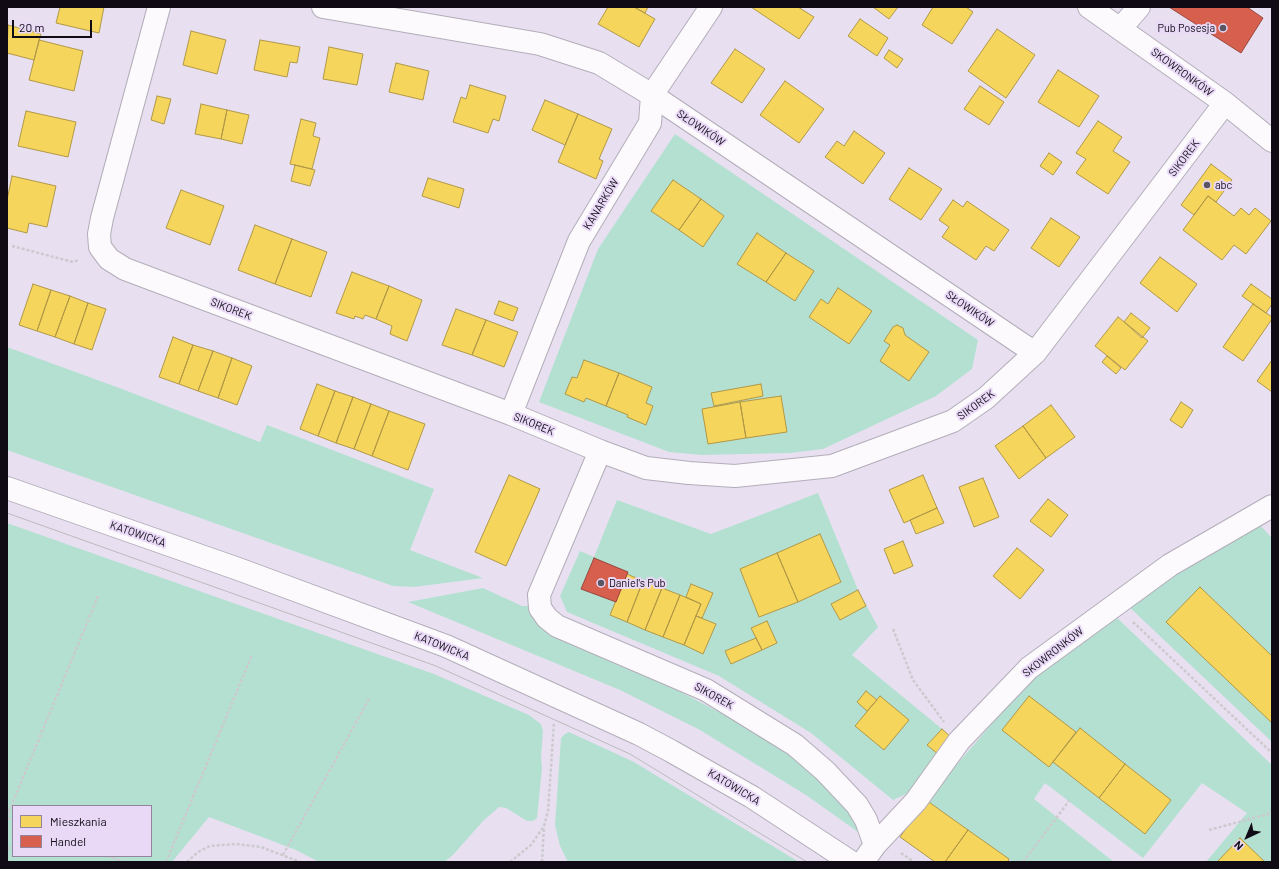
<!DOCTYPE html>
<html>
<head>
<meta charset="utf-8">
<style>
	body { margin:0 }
	#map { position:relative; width:1279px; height:869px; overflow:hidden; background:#e8e0f0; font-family:Barlow,sans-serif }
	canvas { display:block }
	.frame { position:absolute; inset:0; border:8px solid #0f0a14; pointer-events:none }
	.legend { position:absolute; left:12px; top:805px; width:140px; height:52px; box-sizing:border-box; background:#e9d9f7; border:1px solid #92869c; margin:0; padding:5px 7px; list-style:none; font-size:12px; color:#0f0a14 }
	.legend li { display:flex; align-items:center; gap:8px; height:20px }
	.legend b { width:20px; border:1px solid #92869c }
	.north { position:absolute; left:1227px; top:817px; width:40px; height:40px; -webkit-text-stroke:3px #e9d9f7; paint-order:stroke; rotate:224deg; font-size:11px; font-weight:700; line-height:16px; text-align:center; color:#0f0a14 }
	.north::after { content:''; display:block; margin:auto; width:14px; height:18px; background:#0f0a14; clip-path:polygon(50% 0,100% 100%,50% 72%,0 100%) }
	.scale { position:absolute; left:12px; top:20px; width:80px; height:18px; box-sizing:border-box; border:2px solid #0f0a14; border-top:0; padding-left:5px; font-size:12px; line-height:14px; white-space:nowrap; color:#0f0a14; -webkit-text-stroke:3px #e9d9f7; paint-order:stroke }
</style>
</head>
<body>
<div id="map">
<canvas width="1279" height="869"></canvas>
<div class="frame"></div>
<ul class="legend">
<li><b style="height:11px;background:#f6d55c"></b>Mieszkania</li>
<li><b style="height:11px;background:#d6604d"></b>Handel</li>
</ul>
<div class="north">N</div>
<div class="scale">20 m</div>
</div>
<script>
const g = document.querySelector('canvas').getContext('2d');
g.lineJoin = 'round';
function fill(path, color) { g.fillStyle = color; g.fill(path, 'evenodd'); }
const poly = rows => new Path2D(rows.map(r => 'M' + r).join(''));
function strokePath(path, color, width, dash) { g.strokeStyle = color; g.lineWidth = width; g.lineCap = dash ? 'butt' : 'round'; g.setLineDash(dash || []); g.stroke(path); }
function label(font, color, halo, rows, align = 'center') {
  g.font = font + ' Barlow,sans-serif'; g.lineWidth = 4; g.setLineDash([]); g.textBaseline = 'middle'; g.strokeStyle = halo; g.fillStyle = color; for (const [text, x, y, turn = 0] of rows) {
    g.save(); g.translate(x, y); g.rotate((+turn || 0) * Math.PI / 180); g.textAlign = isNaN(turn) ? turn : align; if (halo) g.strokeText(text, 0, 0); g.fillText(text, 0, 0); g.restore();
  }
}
const green = poly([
	[675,134,978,340,972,369,936,396,823,449,790,453,702,455,669,452,539,402,598,249],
	[7,347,122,389,260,442,267,425,434,489,410,550,483,578,414,587,393,586,7,450],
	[818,493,858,590,878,627,852,655,942,729,927,745,939,755,906,794,893,800,811,733,719,676,567,612,560,596,580,551,594,557,617,500,711,534],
	[1257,522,1272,538,1272,742,1126,604],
	[7,523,434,674,529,715,541,724,543,731,541,758,542,768,537,818,533,821,527,821,506,808,499,807,483,821,453,855,444,862,319,862,296,850,209,817,172,862,7,862],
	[13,806,151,806,151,856,13,856],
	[483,588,522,606,531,606,656,679,736,721,801,761,839,797,860,828,858,832,806,795,700,730,620,690,408,602],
	[1115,616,1272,765,1272,862,1206,862,1247,813,1202,783,1143,858,1045,783,1034,799,1114,862,1013,862,926,800,1035,674],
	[569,732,634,762,799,862,568,862,560,846,555,825,561,738,565,734]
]);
const homes = poly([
	[60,7,104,7,99,33,56,23,60,7],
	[608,7,634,7,655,19,639,47,598,24,608,7],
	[634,7,648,7,645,13,634,7],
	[751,7,798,7,814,17,799,39,751,7],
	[873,7,898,7,889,19,873,7],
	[933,7,966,7,973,12,952,44,922,25,933,7],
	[860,19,888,38,877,56,848,36,860,19],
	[8,25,41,34,34,60,7,53,8,25],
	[997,29,1035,55,1006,98,968,71,997,29],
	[191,31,226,40,217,74,183,65,191,31],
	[39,40,83,51,74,91,29,80,39,40],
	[260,40,300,47,297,63,290,62,287,77,254,70,260,40],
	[329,47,363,54,357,85,323,79,329,47],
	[735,49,765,69,742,103,711,83,735,49],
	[889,50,903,59,897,68,884,58,889,50],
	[396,63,429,71,423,100,389,92,396,63],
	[1058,70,1099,96,1079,127,1038,102,1058,70],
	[785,81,824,109,799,143,760,115,785,81],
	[470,85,506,96,499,121,493,119,488,133,453,122,461,97,466,99,470,85],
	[980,86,1004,102,989,125,964,109,980,86],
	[157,96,171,99,164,124,151,120,157,96],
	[545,100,578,114,565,145,532,130,545,100],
	[201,104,227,110,221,139,195,134,201,104],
	[227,110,249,115,242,144,221,139,227,110],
	[26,111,76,122,68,157,18,146,26,111],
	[578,114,612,129,599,159,603,161,596,179,558,162,578,114],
	[301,119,316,123,313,136,320,138,312,169,290,164,301,119],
	[1098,121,1122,137,1113,151,1130,162,1108,194,1076,173,1086,159,1076,153,1098,121],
	[854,131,885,153,863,184,825,157,837,141,844,146,854,131],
	[1049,153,1062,162,1053,175,1040,166,1049,153],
	[1211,164,1232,180,1216,202,1208,196,1194,215,1181,205,1211,164],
	[295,165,315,170,310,186,291,181,295,165],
	[909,168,942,189,921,220,889,199,909,168],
	[12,176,56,186,47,227,29,223,27,233,7,228,7,200,12,176],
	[428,178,464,189,459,208,422,196,428,178],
	[673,180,701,199,679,230,651,211,673,180],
	[181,190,224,206,210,245,166,228,181,190],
	[1208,196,1234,216,1241,208,1249,215,1255,208,1271,221,1246,254,1234,245,1222,260,1183,230,1208,196],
	[701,199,724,216,703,247,679,230,701,199],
	[953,200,963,207,967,201,1009,230,994,251,986,246,976,260,942,237,949,227,939,220,953,200],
	[1051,218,1080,237,1059,267,1031,248,1051,218],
	[255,225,292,239,275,284,238,270,255,225],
	[757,233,786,253,766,282,737,264,757,233],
	[292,239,327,252,311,297,275,284,292,239],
	[786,253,814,271,795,301,766,282,786,253],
	[1160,257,1197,284,1177,312,1140,283,1160,257],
	[352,272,389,286,376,319,365,315,363,319,355,316,354,319,336,313,352,272],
	[33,284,51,290,37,331,19,325,33,284],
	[1251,284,1272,299,1272,304,1266,313,1242,296,1251,284],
	[389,286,422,300,407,341,390,334,392,326,376,319,389,286],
	[838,288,872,311,849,344,809,317,821,299,828,304,838,288],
	[51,290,70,296,55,337,37,331,51,290],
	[70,296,88,303,74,344,55,337,70,296],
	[499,301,518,308,513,321,494,314,499,301],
	[88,303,106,309,92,350,74,344,88,303],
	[1253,304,1272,317,1272,319,1243,361,1223,347,1253,304],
	[456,309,486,320,472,355,442,345,456,309],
	[1131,313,1150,328,1142,338,1124,322,1131,313],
	[1118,317,1148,341,1125,370,1095,346,1118,317],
	[486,320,518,332,504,367,472,355,486,320],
	[897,325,903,328,905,335,929,352,909,381,880,361,890,345,884,341,893,327,897,325],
	[173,337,193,345,179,384,159,377,173,337],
	[193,345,213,351,198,391,179,384,193,345],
	[213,351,232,358,218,398,198,391,213,351],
	[1107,356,1121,368,1116,374,1102,362,1107,356],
	[232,358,252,366,237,405,218,398,232,358],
	[584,360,619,373,606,406,586,398,584,402,565,394,572,377,577,378,584,360],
	[1272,360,1272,392,1257,381,1272,360],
	[619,373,652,387,646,403,653,406,646,425,627,417,628,415,606,406,619,373],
	[317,384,335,391,318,436,300,429,317,384],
	[761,384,763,396,714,406,711,393,761,384],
	[335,391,353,397,336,443,318,436,335,391],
	[781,396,787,432,746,438,740,402,781,396],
	[353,397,371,404,354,449,336,443,353,397],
	[740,402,746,438,708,444,702,409,740,402],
	[1181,402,1193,410,1182,428,1170,420,1181,402],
	[371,404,389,411,372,456,354,449,371,404],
	[1051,405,1075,437,1046,458,1023,426,1051,405],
	[389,411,425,424,408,470,372,456,389,411],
	[1023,426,1046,458,1019,479,995,446,1023,426],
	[509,475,540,489,506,566,475,552,509,475],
	[923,475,937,508,904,523,889,490,923,475],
	[983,478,999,517,974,527,959,487,983,478],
	[1048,499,1068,515,1051,537,1030,521,1048,499],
	[937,508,944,523,916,534,910,520,937,508],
	[820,534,841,582,798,602,777,553,820,534],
	[903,541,913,566,894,574,884,549,903,541],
	[1017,548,1044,570,1020,599,993,576,1017,548],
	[777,553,798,602,759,617,740,569,777,553],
	[627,574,643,581,627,622,610,615,627,574],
	[643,581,662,588,645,630,627,622,643,581],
	[691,584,713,593,702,618,696,616,701,604,686,597,691,584],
	[1200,587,1272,656,1272,723,1166,622,1200,587],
	[662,588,680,595,663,637,645,630,662,588],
	[858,590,866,606,840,620,831,604,858,590],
	[680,595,701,604,684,645,663,637,680,595],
	[696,616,716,624,703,654,684,645,696,616],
	[767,621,777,643,762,650,751,628,767,621],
	[756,638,762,650,731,664,725,651,756,638],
	[866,691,877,700,867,711,857,702,866,691],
	[880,696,909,720,884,750,855,726,880,696],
	[1029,696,1076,732,1049,767,1002,730,1029,696],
	[1080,728,1125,764,1099,798,1053,762,1080,728],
	[942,729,953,739,939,755,927,745,942,729],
	[1125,764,1171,800,1145,834,1099,798,1125,764],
	[926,800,968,830,945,862,935,862,900,837,926,800],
	[968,830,1009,859,1008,862,945,862,968,830],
	[1240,838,1265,862,1217,862,1240,838]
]);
const shops = poly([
	[1169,7,1247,7,1263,18,1241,53,1169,7],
	[594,558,628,572,616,602,581,589,594,558]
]);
const path = poly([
	[12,246,73,262,79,260],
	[1133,622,1272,753],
	[893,629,913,680,944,722],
	[7,816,99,594],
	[7,818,13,820],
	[1209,830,1268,814,1272,810],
	[7,849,13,846],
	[901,853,914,862],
	[283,855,370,697],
	[108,856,124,862],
	[166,862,252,655],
	[187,862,198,852,210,846,236,844,261,847,300,862],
	[510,862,531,845,544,826,548,811,554,722],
	[542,862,544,827],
	[1023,862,1069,801]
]);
const minor = poly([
	[159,7,102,218,99,234,100,247,109,259,125,269,511,414,600,451,646,468,689,473,735,476,832,466,953,421,986,398,1035,353,1225,103],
	[323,7,540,44,599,63,652,95,1035,353],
	[1089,7,1225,103,1272,141],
	[1120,29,1139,7],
	[511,414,579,241,650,123,652,95,711,7],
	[600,451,539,595,540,608,547,618,557,626,706,690,795,745,825,771,857,805,866,820,875,845,863,862],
	[7,488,241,570,446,646,639,734,671,751,752,797,851,862],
	[875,845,916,801,959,741,1029,668,1170,565,1272,506]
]);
const tram = poly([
	[7,513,436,666,630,754,807,862]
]);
const markers = [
	[1223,28,4,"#5b5561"],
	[1207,185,4,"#5b5561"],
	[601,583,4,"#5b5561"]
];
const poiNames = [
	["Pub Posesja",1215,28,"right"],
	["abc",1215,185],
	["Daniel's Pub",609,583]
];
const streetNames = [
	["SKOWRONKÓW",1182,72,36],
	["SŁOWIKÓW",701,128,34],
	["SIKOREK",1184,158,-53],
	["KANARKÓW",601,204,-59],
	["SIKOREK",231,309,21],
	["SŁOWIKÓW",970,309,34],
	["SIKOREK",976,405,-36],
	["SIKOREK",534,424,22],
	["KATOWICKA",138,534,19],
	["KATOWICKA",442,646,22],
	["SKOWRONKÓW",1053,652,-38],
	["SIKOREK",714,696,29],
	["KATOWICKA",734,787,31]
];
fill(green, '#b4e0d2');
fill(homes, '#f6d55c');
strokePath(homes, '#b19846', 1);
fill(shops, '#d6604d');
strokePath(shops, '#9a463c', 1);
strokePath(minor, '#b3adb9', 24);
strokePath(path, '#cccace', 2.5, [3, 2]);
strokePath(minor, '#fcfafd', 22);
strokePath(tram, '#bbb9bd', 1);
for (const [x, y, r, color] of markers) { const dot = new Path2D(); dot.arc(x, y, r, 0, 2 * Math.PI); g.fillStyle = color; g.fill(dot); strokePath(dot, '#e9d9f7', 1.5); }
label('11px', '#0f0a14', '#e9d9f7', poiNames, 'left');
label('11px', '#0f0a14', '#e9d9f7', streetNames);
</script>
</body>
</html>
